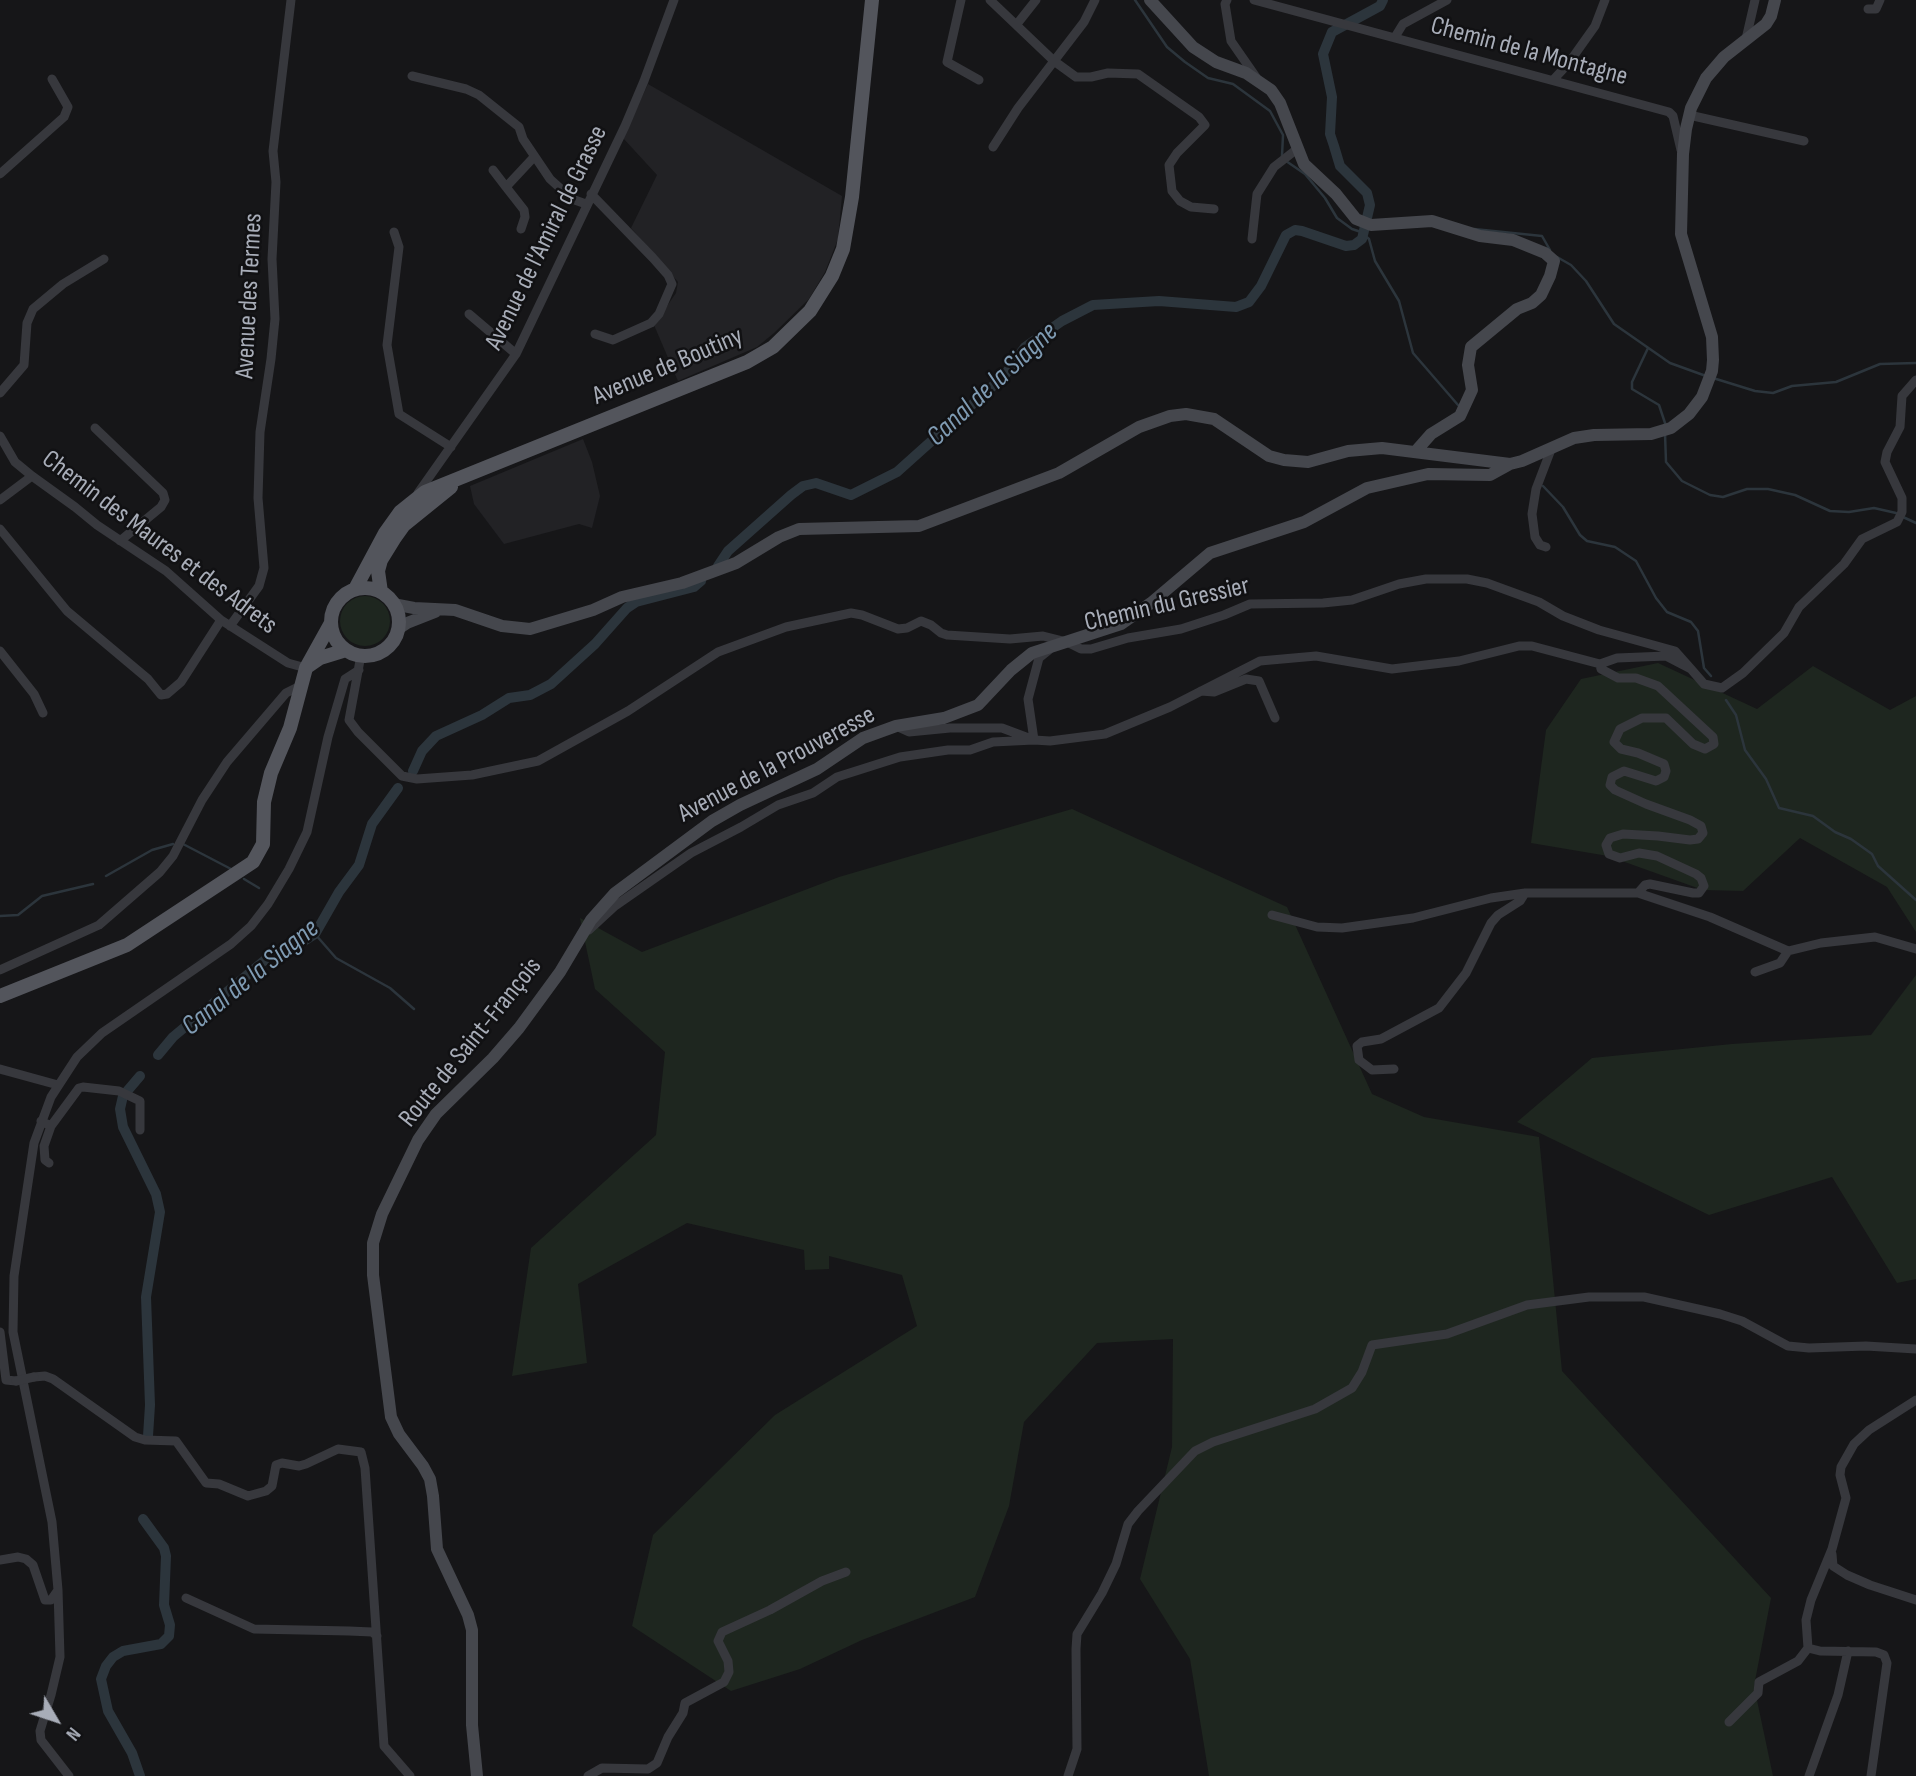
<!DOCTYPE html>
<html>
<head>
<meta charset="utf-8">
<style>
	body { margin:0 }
	#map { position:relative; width:1916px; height:1776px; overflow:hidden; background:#161618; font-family:"Sofia Sans Condensed",sans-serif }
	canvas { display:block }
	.north { position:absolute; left:21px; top:1685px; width:70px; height:70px; -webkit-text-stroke:5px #111113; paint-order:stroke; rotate:129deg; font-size:19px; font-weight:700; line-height:28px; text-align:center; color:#a8adb8 }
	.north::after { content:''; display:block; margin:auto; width:24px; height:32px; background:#a8adb8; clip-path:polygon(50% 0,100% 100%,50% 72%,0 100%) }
</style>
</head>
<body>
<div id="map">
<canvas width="1916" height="1776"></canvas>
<div class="north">N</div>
</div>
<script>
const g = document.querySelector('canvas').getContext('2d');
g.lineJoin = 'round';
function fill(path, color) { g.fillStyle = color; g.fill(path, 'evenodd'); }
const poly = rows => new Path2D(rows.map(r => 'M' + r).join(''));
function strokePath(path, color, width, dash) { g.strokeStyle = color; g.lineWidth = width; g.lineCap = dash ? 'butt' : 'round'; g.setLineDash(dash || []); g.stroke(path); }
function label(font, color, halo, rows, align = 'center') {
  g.font = font + ' "Sofia Sans Condensed",sans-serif'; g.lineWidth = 5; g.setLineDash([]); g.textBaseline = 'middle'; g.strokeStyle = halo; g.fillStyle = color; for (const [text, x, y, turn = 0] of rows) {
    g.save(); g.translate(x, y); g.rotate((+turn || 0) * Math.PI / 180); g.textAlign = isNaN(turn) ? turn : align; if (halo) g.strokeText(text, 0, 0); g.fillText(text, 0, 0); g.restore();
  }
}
const built = poly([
	[648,84,842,196,838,239,825,272,809,299,774,333,757,347,678,381,654,325,676,293,678,282,631,228,657,175,623,138],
	[583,439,592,462,600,496,592,528,579,524,504,544,474,504,470,486]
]);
const green = poly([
	'340 621a25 25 0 1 1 50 0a25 25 0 1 1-50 0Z',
	[1658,663,1757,709,1813,666,1890,710,1916,696,1916,932,1887,887,1800,838,1743,891,1703,890,1608,856,1531,843,1546,730,1581,679],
	[1072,809,1287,907,1372,1094,1424,1117,1539,1137,1562,1371,1771,1598,1754,1686,1773,1776,1209,1776,1190,1659,1140,1579,1172,1447,1173,1339,1097,1343,1024,1422,1009,1506,975,1597,862,1640,800,1669,731,1691,632,1626,653,1535,775,1415,917,1326,902,1275,829,1256,829,1269,805,1270,804,1250,687,1223,578,1284,587,1363,512,1376,531,1248,656,1135,665,1052,595,989,580,918,642,952,839,877],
	[1916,975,1916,1279,1897,1283,1832,1177,1709,1215,1517,1122,1592,1058,1732,1044,1871,1035]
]);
const stream = poly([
	[1135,0,1167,47,1185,62,1208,78,1233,84,1270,111,1283,135,1282,156],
	[1286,161,1305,174,1325,198,1337,218,1352,229,1361,232,1367,229],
	[1474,229,1542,236,1550,250],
	[1361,232,1369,239,1375,261,1399,301,1413,353,1458,405],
	[1557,257,1571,265,1586,281,1614,324,1670,363,1706,376],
	[1648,348,1632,382,1632,389,1659,405,1666,426],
	[1713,378,1755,391,1773,393,1792,386,1836,382,1880,364,1916,363],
	[1665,433,1666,462,1682,481,1710,495,1723,497,1747,489,1768,489,1795,495,1830,511,1849,512,1874,508,1896,513],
	[1543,486,1563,507,1580,535,1587,541,1615,547,1636,561,1656,598,1667,612,1691,622,1698,631,1704,668,1711,676],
	[1903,517,1916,523],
	[1726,700,1736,715,1745,750,1766,779,1779,808,1813,816,1835,832,1851,839,1872,854,1878,866,1916,900],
	[183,844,231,869],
	[106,876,152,850,173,844],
	[244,879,259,888],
	[0,916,18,915,42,896,93,884],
	[315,934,336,958,390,988,414,1009]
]);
const canal = poly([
	[718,566,728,551,791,495,803,486,816,483,851,495,897,472,1004,376,1025,347,1062,321,1093,305,1159,301,1236,307,1249,302,1261,286,1286,235,1295,230,1302,231,1346,246,1354,245,1362,239,1370,205,1367,193,1340,166,1334,146,1330,134,1332,97,1323,54,1332,32,1380,6,1383,0],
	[413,771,422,751,436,736,482,715,509,698,530,695,551,684,595,644,627,608,636,602,694,587,701,581],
	[158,1055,173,1037,265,960,299,944,315,934,339,892,359,865,372,824,398,788],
	[140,1076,123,1096,120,1109,123,1127,156,1194,160,1212,146,1297,150,1405,148,1436],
	[140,1776,132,1753,108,1711,101,1679,106,1666,113,1657,123,1651,161,1644,169,1636,170,1625,164,1605,166,1556,164,1548,143,1519]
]);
const street = poly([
	[961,0,947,62,979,80],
	[990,0,1054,61,1076,77,1091,77,1108,73,1138,74,1199,117,1205,125,1177,153,1169,165,1172,191,1180,201,1191,207,1214,209],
	[1227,0,1225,4,1231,41,1256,77],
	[1254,0,1669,112,1673,116,1681,150],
	[1868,9,1876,9,1880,0],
	[1017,24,1036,0],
	[1395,37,1403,24,1447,0],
	[1746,39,1755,0],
	[412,76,466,89,479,95,519,127,523,139,550,179,572,199,586,204],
	[1554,79,1568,64,1595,26,1605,0],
	[1689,115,1804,141],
	[993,147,1018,108,1084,22,1095,0],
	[493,170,506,187],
	[0,174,64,117,68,107,52,79],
	[591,194,653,258,668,275,672,284,659,314,651,323,613,340,595,334],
	[521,229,525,217,524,210,506,187,534,157],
	[394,232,399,247,387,345,399,414,451,447],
	[1252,239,1257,194,1274,167,1297,149],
	[469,314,516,354],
	[0,393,24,365,27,323,33,309,63,284,104,259],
	[95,428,163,493,165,500,161,507,120,541],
	[0,436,15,462,32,476,75,507,97,525,166,571,221,620,288,663,306,668],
	[418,493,516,354,625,126,644,81,674,0],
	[0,500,32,476],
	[0,529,67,611,148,679,161,695,167,694,181,682,221,620],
	[1546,547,1540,545,1535,537,1532,514,1536,489,1552,447],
	[230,626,259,586,264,568,258,498,260,432,271,359,275,319,272,259,276,182,273,151,291,0],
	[0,651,34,694,43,713],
	[361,655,349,720,358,732,402,776,417,779,472,775,538,761,628,711,718,652,786,627,851,613,862,615,898,629,907,628,921,621,931,625,941,633,947,635,1010,639,1043,636,1067,642,1081,649,1091,649,1128,638,1181,629,1224,615,1250,604,1323,603,1352,600,1399,584,1426,579,1467,579,1487,583,1539,602,1563,616,1599,630,1675,651,1691,669],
	[1600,664,1601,669,1618,678,1636,678,1658,686,1713,737,1714,744,1705,749,1693,744,1666,718,1642,718,1620,729,1614,742,1621,749,1638,753,1664,764,1666,771,1664,777,1656,781,1624,771,1612,777,1610,785,1615,790,1646,804,1690,820,1701,826,1703,833,1698,839,1690,840,1658,836,1623,834,1610,838,1606,845,1609,854,1620,858,1639,853,1657,856,1696,874,1701,878,1704,886,1699,893,1693,893,1650,884,1645,885,1638,893,1710,917,1788,951,1821,943,1875,937,1916,949],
	[1201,691,1214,692,1246,679,1259,681,1275,718],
	[898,727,909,732,950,728,1002,728,1034,740,1050,741,1105,734,1170,707,1260,661,1316,656,1392,669,1459,661,1519,646,1532,646,1600,664,1617,658,1666,656,1691,669,1704,684,1722,688,1743,673,1784,633,1799,607,1844,564,1862,539,1897,522,1902,512,1902,498,1885,462,1887,452,1900,427,1902,396,1916,380],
	[1272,915,1317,927,1342,928,1413,918,1491,898,1525,893,1638,893],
	[589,930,615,906,691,853,741,827,778,805,813,793,837,777,900,757,948,750,970,750,993,742,1034,740,1028,699,1039,658,1049,650],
	[0,970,99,925,160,872,173,856,202,800,227,762,286,693,300,686],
	[1755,972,1780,963,1788,951],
	[0,1069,58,1085],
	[1394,1069,1372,1070,1359,1060,1357,1046,1362,1042,1381,1039,1439,1008,1466,973,1491,923,1498,915,1520,901,1525,893],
	[41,1121,51,1126,79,1088,83,1087,119,1091,140,1101,140,1130],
	[49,1163,45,1160,44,1146,51,1126],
	[0,1332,6,1380,16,1381],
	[34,1377,45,1376,53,1379,135,1437,145,1440,176,1441,206,1483,219,1484,248,1496,266,1491,272,1486,276,1465,282,1463,299,1466,306,1464,338,1449,361,1452,365,1468,384,1746,410,1776],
	[1832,1554,1833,1566,1847,1575,1870,1585,1916,1600],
	[0,1560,18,1557,26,1559,33,1565,45,1600,51,1600,58,1590],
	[186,1598,254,1629,349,1631,372,1632,377,1636],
	[1729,1722,1758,1693,1759,1682,1798,1661,1808,1648],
	[69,1776,41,1740,40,1731,51,1695,60,1657,58,1590,52,1522,13,1332,14,1276,34,1143,51,1097,77,1057,102,1033,231,944,251,926,268,904,289,869,307,832,328,737,345,679,359,670],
	[588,1776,602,1768,648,1769,657,1763,668,1737,683,1713,685,1703,724,1682,729,1672,728,1661,718,1641,722,1632,770,1610,822,1581,846,1572],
	[1068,1776,1077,1749,1076,1649,1077,1634,1102,1593,1116,1564,1128,1524,1138,1511,1195,1451,1213,1442,1315,1409,1352,1388,1362,1372,1372,1345,1447,1334,1527,1305,1589,1297,1644,1297,1720,1314,1742,1321,1788,1346,1809,1348,1866,1346,1916,1349],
	[1809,1776,1838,1695,1848,1651],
	[1871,1776,1887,1663,1884,1655,1876,1652,1820,1651,1808,1648,1806,1620,1811,1600,1832,1549,1846,1498,1840,1475,1841,1467,1854,1444,1869,1430,1916,1400]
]);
const secondary = poly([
	[1150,0,1193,47,1216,62,1246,73,1271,90,1280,103,1304,164,1336,194,1356,219,1371,225,1432,221,1480,236,1513,240,1545,253,1554,261,1550,276,1541,295,1532,303,1517,309,1471,347,1468,365,1472,390,1460,416,1431,434,1416,451],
	[393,604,414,608,455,610,502,626,530,629,593,610,622,597,682,583,736,563,779,537,799,529,919,526,1059,473,1139,427,1170,416,1186,414,1214,419,1269,456,1284,460,1308,462,1348,451,1382,448,1510,464,1522,461,1574,438,1594,435,1651,434,1671,428,1689,414,1702,397,1712,371,1713,360,1712,337,1681,234,1683,154,1686,129,1691,108,1706,78,1724,57,1766,24,1771,16,1775,0],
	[398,629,407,623,435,612],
	[477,1776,472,1725,472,1630,468,1615,437,1549,433,1496,430,1479,423,1466,399,1434,391,1417,373,1275,373,1243,382,1214,418,1140,436,1114,493,1058,519,1028,560,972,591,920,615,893,712,821,740,805,817,769,863,738,896,726,944,718,978,705,1011,670,1032,653,1121,624,1151,603,1210,553,1304,522,1367,488,1428,474,1490,475,1510,464]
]);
const primary = poly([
	'331 622a34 34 0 1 1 68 0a34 34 0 1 1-68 0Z',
	[355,589,385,533,400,512,425,492,747,362,773,347,810,311,832,276,843,249,852,197,872,0],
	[381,592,378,571,381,560,394,539,404,525,451,487],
	[307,667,320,658,346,650],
	[0,996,127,945,253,862,263,844,264,802,271,773,290,728,306,668,331,623]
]);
const streetBridge = poly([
	[16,1381,34,1377]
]);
const streetNames = [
	["Chemin de la Montagne",1529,52,15],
	["Avenue de l'Amiral de Grasse",547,238,-64],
	["Avenue des Termes",250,296,-87],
	["Avenue de Boutiny",668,367,-23],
	["Chemin des Maures et des Adrets",159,543,37],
	["Chemin du Gressier",1167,605,-13],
	["Avenue de la Prouveresse",777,765,-28],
	["Route de Saint-François",471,1043,-51]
];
const waterNames = [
	["Canal de la Siagne",993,385,-43],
	["Canal de la Siagne",251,978,-39]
];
fill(built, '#222225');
fill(green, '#1e261f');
strokePath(stream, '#2c353c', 2.5);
strokePath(canal, '#2c353c', 10);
strokePath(street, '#37383d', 9);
strokePath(secondary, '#45474d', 12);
strokePath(primary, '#53555c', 14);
strokePath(streetBridge, '#37383d', 9);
label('26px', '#a8adb8', '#111113', streetNames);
label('italic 28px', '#7f9bb3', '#111113', waterNames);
</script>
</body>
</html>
